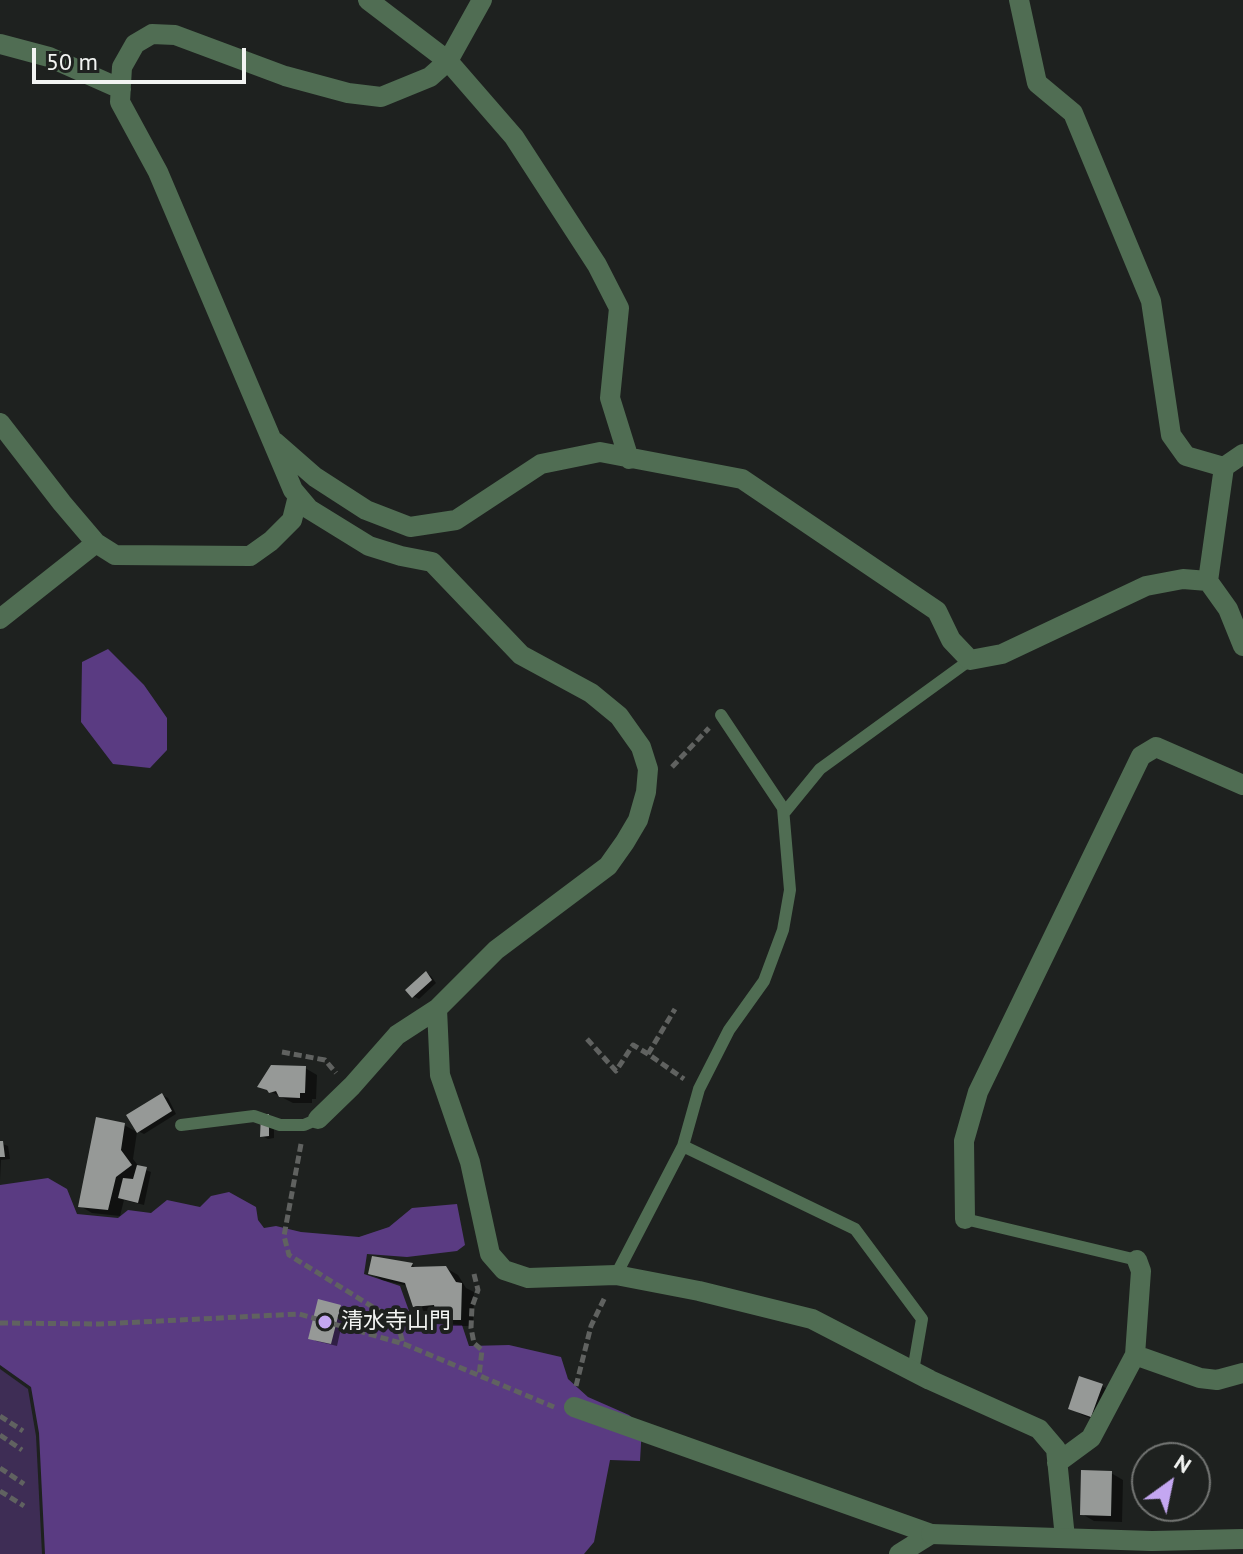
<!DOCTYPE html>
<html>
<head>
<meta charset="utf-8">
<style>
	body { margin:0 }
	#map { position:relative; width:1243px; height:1554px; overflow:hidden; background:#1e211f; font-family:"PT Sans",sans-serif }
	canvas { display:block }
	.north { position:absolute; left:1131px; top:1442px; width:80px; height:80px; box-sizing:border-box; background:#1e211f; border:2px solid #737573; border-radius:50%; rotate:33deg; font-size:22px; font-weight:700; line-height:32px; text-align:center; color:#f2f4f2 }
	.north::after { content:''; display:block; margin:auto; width:28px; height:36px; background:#c4a7f1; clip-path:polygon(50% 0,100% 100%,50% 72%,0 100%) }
	.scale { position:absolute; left:32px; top:48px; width:214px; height:36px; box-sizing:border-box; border:4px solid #f2f4f2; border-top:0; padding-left:10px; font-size:24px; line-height:28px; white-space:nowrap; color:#f2f4f2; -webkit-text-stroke:6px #1e211f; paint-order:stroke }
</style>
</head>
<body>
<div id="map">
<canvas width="1243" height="1554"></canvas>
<div class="north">N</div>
<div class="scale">50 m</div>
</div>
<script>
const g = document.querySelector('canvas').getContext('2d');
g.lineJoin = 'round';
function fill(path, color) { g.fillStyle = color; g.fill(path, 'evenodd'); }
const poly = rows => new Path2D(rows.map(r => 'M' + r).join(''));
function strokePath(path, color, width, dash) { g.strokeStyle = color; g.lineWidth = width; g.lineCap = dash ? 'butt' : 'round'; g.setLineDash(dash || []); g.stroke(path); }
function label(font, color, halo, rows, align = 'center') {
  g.font = font + ' "PT Sans","Noto Sans JP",sans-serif'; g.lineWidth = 8; g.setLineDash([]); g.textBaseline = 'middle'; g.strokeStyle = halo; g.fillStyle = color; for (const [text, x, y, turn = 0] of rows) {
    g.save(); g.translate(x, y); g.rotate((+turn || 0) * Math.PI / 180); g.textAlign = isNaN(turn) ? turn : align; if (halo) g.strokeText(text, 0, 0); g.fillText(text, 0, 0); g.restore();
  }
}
const green = poly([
	[0,1369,28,1389,36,1436,42,1554,0,1554]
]);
const forest = poly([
	[108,649,144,685,167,718,167,750,150,768,113,764,81,722,82,662],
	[48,1178,67,1189,77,1214,118,1218,128,1210,151,1213,167,1200,200,1207,211,1196,229,1192,256,1207,258,1220,264,1228,276,1226,301,1232,359,1237,389,1227,412,1208,457,1204,465,1245,457,1251,407,1257,367,1254,364,1274,400,1286,409,1311,428,1312,434,1324,462,1325,469,1346,509,1345,561,1357,568,1379,588,1397,629,1415,642,1426,640,1461,610,1460,594,1542,584,1554,45,1554,39,1433,31,1387,0,1365,0,1185]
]);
const shadow = poly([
	[426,973,431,976,436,983,419,999,413,996],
	[305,1068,317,1075,316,1099,312,1099,312,1103,293,1103,260,1086],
	[162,1095,168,1098,176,1114,144,1134,138,1131],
	[274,1119,274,1138,268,1139,262,1136],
	[124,1125,137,1132,133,1159,140,1168,151,1172,144,1205,124,1200,120,1216,92,1213,80,1206],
	[0,1143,8,1146,10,1159,1,1160,0,1180],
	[374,1259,412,1265,418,1269,446,1268,458,1275,466,1288,474,1292,473,1326,451,1326,438,1319,437,1312,427,1313,415,1305,408,1286,382,1280,370,1273],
	[340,1307,345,1310,337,1346,316,1341,311,1338],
	[1102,1386,1114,1393,1103,1423,1082,1415,1070,1408],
	[1111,1473,1123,1480,1122,1522,1094,1521,1082,1514]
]);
const building = poly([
	[426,971,432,980,412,998,405,990],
	[271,1065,306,1066,305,1093,300,1093,300,1098,279,1097,276,1091,269,1093,267,1090,257,1087],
	[162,1093,172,1111,137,1133,126,1115],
	[261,1114,269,1114,269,1136,260,1137],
	[96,1117,125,1123,121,1150,132,1165,116,1177,108,1210,78,1207],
	[0,1141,3,1141,5,1157,0,1157],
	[137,1165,147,1167,138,1203,118,1198,123,1178,133,1179],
	[372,1256,413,1263,411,1267,446,1266,456,1282,462,1283,461,1320,437,1320,434,1305,413,1307,405,1283,368,1274],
	[318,1299,341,1305,331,1344,308,1339],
	[1079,1376,1103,1384,1091,1417,1068,1409],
	[1081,1470,1112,1471,1111,1516,1080,1515]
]);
const path = poly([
	[672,767,709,728],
	[587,1039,616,1071,633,1045,648,1054,684,1079],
	[282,1052,325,1060,336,1073],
	[648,1054,675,1009],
	[301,1144,284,1236,289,1255,397,1322,403,1343],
	[474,1274,478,1290,472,1307,471,1328,474,1343,482,1350,479,1376],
	[0,1323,100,1324,299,1314,404,1344,554,1407],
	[576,1386,591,1326,605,1297],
	[0,1416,23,1431],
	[0,1435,22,1450],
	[0,1468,24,1484],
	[0,1491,24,1506]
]);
const service = poly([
	[784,813,820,769,970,660],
	[181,1125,254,1116,280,1125,304,1125,318,1119],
	[683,1146,855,1229,922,1319,913,1371],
	[965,1219,1137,1260],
	[616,1275,683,1146,699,1089,729,1030,764,981,783,930,790,890,783,808,721,715]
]);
const minor = poly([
	[368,0,448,61,514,137,597,265,619,308,610,398,629,459],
	[482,0,448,61,430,77,381,97,348,93,285,76,175,35,152,34,135,44,122,67,120,102,158,172,293,490,309,509,369,546,401,556,432,562,521,655,591,693,619,716,641,747,648,769,646,792,638,820,625,842,608,866,496,950,437,1009,440,1075,470,1162,490,1254,504,1270,528,1278,616,1275,699,1291,812,1319,930,1380,1039,1429,1056,1449,1065,1538],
	[1019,0,1037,83,1073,113,1151,301,1171,435,1186,456,1224,467,1243,454],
	[0,44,49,57,121,89],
	[0,423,62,503,96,543,115,555,250,556,271,541,292,520,298,496],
	[275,442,315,477,366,510,410,527,456,520,541,464,600,452,742,479,937,611,951,640,970,660,1002,654,1146,586,1183,579,1208,581,1228,609,1243,646],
	[1208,581,1224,467],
	[0,619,96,543],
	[318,1119,352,1086,397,1035,437,1009],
	[965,1219,964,1141,978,1092,1141,756,1156,747,1243,785],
	[1135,1355,1141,1271,1137,1260],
	[574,1407,931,1534],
	[1057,1463,1091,1438,1135,1355,1200,1378,1217,1380,1243,1373],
	[899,1554,931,1534]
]);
const tertiary = poly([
	[931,1534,1152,1541,1243,1539]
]);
const markers = [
	[325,1322,8,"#c4a7f1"]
];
const poiNames = [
	["清水寺山門",341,1322]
];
fill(green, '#3e2d55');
fill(forest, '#5a3b82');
fill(shadow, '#0007');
fill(building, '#969997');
strokePath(path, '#606260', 5, [8, 4]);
strokePath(service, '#506d53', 12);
strokePath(minor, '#506d53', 20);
strokePath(tertiary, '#506d53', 20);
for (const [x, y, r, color] of markers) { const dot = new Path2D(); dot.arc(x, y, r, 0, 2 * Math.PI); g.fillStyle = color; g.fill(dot); strokePath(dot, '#1e211f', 3); }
label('22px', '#f2f4f2', '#1e211f', poiNames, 'left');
</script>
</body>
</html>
